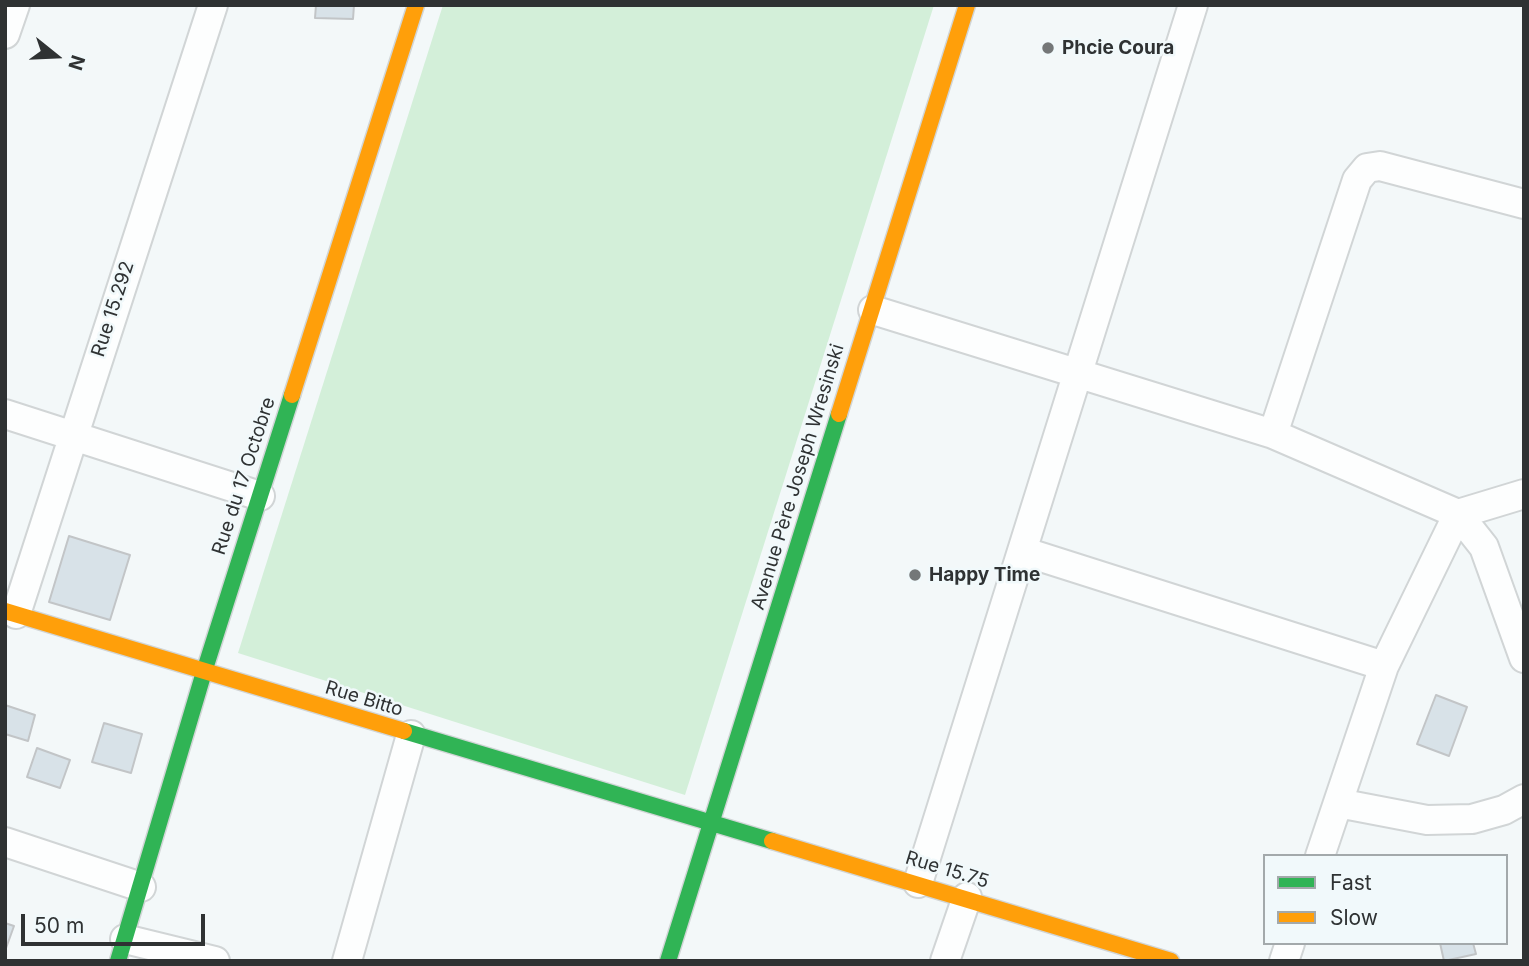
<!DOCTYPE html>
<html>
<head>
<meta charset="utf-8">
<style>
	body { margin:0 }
	#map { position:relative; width:1529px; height:966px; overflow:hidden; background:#f3f8f9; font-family:Inter,sans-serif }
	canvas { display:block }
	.frame { position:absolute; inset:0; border:7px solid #2f3233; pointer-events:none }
	.legend { position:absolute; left:1263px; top:854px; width:245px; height:91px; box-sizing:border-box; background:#f1f9fb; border:2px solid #a3a9ab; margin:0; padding:9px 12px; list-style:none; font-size:21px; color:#2f3233 }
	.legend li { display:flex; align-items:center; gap:14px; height:35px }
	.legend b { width:35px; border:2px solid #a3a9ab }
	.north { position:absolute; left:21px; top:21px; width:70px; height:70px; -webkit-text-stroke:5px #f1f9fb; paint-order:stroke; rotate:108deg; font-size:19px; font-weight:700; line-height:28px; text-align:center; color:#2f3233 }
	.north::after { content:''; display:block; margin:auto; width:24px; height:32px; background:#2f3233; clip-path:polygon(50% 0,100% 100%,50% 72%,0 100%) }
	.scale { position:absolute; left:21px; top:914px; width:184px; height:32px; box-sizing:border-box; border:4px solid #2f3233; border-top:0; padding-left:9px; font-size:21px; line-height:24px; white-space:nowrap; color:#2f3233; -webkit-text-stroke:5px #f1f9fb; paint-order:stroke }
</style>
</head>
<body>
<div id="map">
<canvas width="1529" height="966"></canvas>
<div class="frame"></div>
<ul class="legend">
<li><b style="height:9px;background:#30b455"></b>Fast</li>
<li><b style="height:9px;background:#ff9f0a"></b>Slow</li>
</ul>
<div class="north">N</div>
<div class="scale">50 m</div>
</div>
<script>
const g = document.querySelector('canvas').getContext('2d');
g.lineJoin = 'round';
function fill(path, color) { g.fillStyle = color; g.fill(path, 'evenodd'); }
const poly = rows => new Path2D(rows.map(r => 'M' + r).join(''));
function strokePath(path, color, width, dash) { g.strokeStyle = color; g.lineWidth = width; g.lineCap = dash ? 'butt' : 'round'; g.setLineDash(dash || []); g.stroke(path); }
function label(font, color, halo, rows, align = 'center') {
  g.font = font + ' Inter,sans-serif'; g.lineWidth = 5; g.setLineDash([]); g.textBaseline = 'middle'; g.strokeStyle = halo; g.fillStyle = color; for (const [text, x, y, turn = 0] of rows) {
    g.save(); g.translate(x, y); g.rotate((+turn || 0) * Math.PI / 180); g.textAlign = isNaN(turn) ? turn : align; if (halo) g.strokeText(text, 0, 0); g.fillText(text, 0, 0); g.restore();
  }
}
const green = poly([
	[443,5,934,5,685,795,238,653]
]);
const building = poly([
	[316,5,354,5,353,19,315,18,316,5],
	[69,536,130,555,110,620,49,602,69,536],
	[1436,695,1467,707,1449,756,1417,744,1436,695],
	[5,705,35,715,28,741,5,734,5,705],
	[104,723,142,734,131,773,92,762,104,723],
	[37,748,70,760,60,788,27,777,37,748],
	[5,923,14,926,5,951,5,923],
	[1440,943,1473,943,1476,954,1444,961,1440,943]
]);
const street = poly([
	[5,34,15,5],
	[873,310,1273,434,1458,514,1524,494],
	[5,414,260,496],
	[1273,434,1357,180,1367,168,1380,166,1524,204],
	[1022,551,1384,666],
	[16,614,213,5],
	[1338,803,1427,820,1472,819,1504,810,1524,799],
	[5,842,141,887],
	[1320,856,1384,666,1458,514,1484,547,1524,658],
	[918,883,1193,5],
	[125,939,215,961],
	[347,961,411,735],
	[945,961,967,897],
	[1284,961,1290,943]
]);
const fast = poly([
	[404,731,772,841],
	[118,961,204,672,292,395],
	[668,961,839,414]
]);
const slow = poly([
	[292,395,416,5],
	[839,414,967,5],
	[5,611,404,731],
	[772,841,1171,961]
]);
const markers = [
	[1048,48,7,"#747778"],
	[915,575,7,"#747778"]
];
const poiNames = [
	["Phcie Coura",1062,48],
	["Happy Time",929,575]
];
const streetNames = [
	["Rue 15.292",113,309,-72],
	["Rue du 17 Octobre",244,476,-72],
	["Avenue Père Joseph Wresinski",798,477,-73],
	["Rue Bitto",364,699,17],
	["Rue 15.75",947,870,17]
];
fill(green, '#d3efd9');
fill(building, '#d8e2e8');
strokePath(building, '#c2c5c7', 2);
strokePath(street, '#d1d5d6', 32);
strokePath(fast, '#d1d5d6', 19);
strokePath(slow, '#d1d5d6', 19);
strokePath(street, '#fdfefe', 28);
strokePath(fast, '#30b455', 16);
strokePath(slow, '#ff9f0a', 16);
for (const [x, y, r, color] of markers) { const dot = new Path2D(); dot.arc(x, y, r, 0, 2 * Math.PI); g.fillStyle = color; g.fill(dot); strokePath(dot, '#f1f9fb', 2.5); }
label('bold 19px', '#2f3233', '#f1f9fb', poiNames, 'left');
label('19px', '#2f3233', '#f1f9fb', streetNames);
</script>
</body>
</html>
